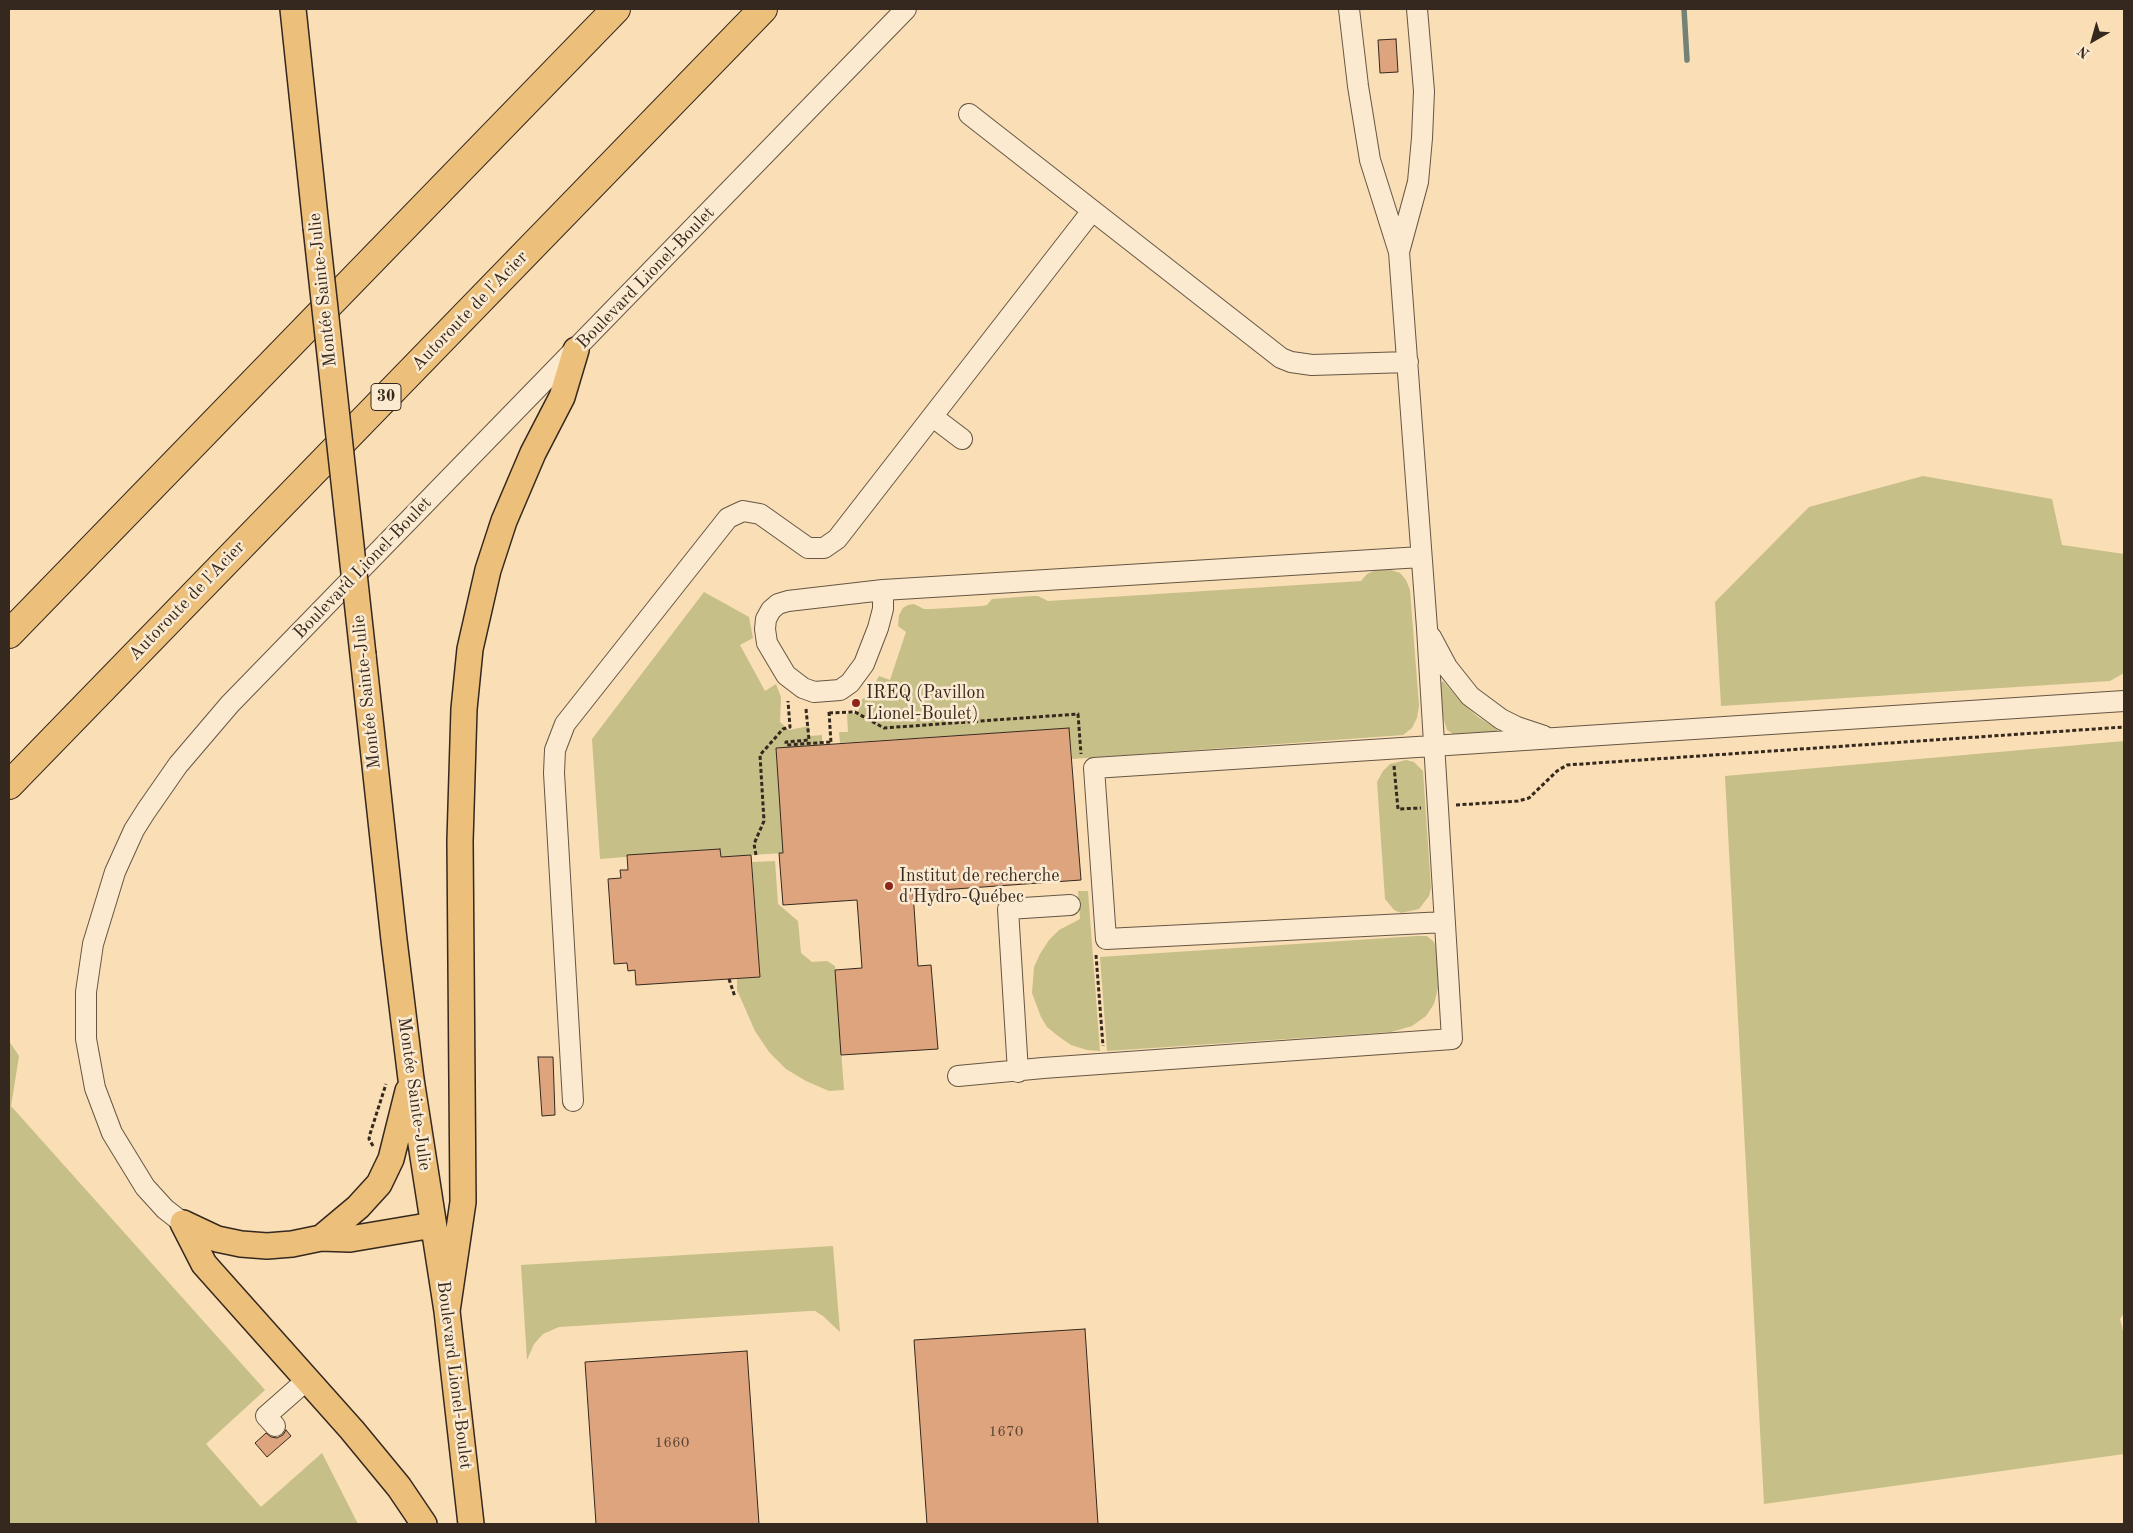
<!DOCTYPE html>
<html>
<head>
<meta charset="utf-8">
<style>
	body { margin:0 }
	#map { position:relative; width:2133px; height:1533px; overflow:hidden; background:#f9deb6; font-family:"Old Standard TT",serif }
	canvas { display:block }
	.frame { position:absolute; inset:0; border:10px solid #35281e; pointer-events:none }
	.north { position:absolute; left:2068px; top:15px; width:50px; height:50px; -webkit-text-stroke:4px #fbead0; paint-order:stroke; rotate:218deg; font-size:14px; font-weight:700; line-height:20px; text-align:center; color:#35281e }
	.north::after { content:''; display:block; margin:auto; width:18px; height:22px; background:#35281e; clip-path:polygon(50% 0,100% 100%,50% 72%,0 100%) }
</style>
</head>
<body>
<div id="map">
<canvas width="2133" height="1533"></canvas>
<div class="frame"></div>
<div class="north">N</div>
</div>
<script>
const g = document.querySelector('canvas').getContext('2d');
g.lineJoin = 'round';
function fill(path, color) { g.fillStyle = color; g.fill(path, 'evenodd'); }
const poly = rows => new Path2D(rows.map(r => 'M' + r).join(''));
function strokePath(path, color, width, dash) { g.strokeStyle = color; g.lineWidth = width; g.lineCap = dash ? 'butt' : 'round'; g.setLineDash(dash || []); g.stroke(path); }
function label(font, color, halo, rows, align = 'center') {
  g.font = font + ' "Old Standard TT",serif'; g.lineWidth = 5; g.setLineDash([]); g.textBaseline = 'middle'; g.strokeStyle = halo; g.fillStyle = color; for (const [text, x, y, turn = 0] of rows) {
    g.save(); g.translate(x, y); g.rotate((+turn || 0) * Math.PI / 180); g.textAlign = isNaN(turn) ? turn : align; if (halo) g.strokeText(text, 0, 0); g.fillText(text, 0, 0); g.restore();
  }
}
const green = poly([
	[1923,476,2052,499,2062,545,2124,554,2124,673,2110,681,1721,706,1715,602,1809,507],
	[1380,568,1391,570,1400,573,1406,580,1410,590,1419,706,1417,718,1412,728,1403,735,1072,759,1069,728,840,743,839,732,848,732,847,714,854,714,859,710,859,702,869,694,879,676,890,680,906,632,898,626,899,615,903,608,908,605,914,604,924,609,932,609,982,606,987,605,992,599,1033,596,1038,596,1048,601,1361,581,1367,574],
	[704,592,749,617,753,638,740,645,765,691,776,684,781,697,780,722,789,730,809,726,810,736,822,735,822,745,776,748,783,853,721,857,720,849,600,859,592,739],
	[1443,681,1462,703,1478,717,1497,729,1498,733,1455,735,1447,730,1443,717,1440,684],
	[2124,741,2124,1313,2120,1319,2124,1335,2124,1454,1764,1504,1725,776],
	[1406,760,1414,762,1423,771,1431,888,1429,896,1419,909,1401,913,1394,910,1385,899,1377,782,1383,771,1390,764],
	[775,861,778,904,798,921,801,953,812,962,827,961,835,966,844,1090,829,1091,806,1081,786,1069,769,1052,755,1031,737,990,737,979,760,977,752,862],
	[1078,891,1088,891,1100,1051,1087,1050,1071,1045,1058,1036,1047,1027,1041,1017,1032,993,1034,967,1040,954,1049,940,1059,930,1080,919],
	[1417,936,1427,936,1434,942,1437,950,1438,988,1434,1004,1426,1016,1412,1026,1391,1032,1107,1051,1100,957],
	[9,1041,19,1056,11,1106,265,1390,206,1444,261,1507,322,1453,358,1524,9,1524],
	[833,1246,840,1332,823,1316,815,1311,809,1311,559,1327,543,1334,534,1344,527,1360,521,1265]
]);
const stream = poly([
	[1684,9,1687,60]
]);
const building = poly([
	[1396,39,1398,72,1380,73,1378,40,1396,39],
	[1069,728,1081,880,913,892,918,966,931,965,938,1049,841,1055,835,970,862,968,857,900,783,905,779,853,783,853,776,748,1069,728],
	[720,849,721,857,751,855,760,977,636,985,635,970,628,971,627,963,614,964,608,879,621,878,620,870,628,870,627,855,720,849],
	[538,1057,553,1057,555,1115,542,1116,538,1057],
	[1085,1329,1098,1524,927,1524,914,1340,1085,1329],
	[747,1351,759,1524,596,1524,585,1362,747,1351],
	[286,1430,291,1436,267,1457,255,1443,266,1433,271,1437,277,1438,283,1435,286,1430]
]);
const path = poly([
	[806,709,809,740,786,742,786,745,831,742],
	[829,712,831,743],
	[829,713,855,712,884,728,1078,714,1081,754],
	[1394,766,1398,809,1421,808],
	[1456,805,1518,801,1529,798,1557,771,1567,765,2124,727],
	[756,855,754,844,764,821,760,755,783,729,790,727,788,701],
	[1096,955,1103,1046],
	[729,979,735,997],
	[373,1146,369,1139,370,1134,386,1084]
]);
const minor = poly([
	[969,114,1281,358,1291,362,1312,365,1408,362],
	[1399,252,1418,182,1422,138,1424,91,1417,9],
	[933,417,962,439],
	[883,590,883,609,878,628,864,664,850,683,840,690,814,692,803,688,786,675,767,643,765,629,766,619,771,610,778,604,788,601,883,590,1421,557],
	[1431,637,1447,667,1470,696,1501,719,1517,727,1544,736],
	[1445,922,1106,939,1094,768,2124,701],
	[1018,1072,1008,909,1070,905],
	[958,1076,1043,1068,1452,1039,1427,628,1399,252,1370,160,1358,86,1349,9],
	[573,1101,554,773,555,750,565,724,728,518,743,511,760,514,808,548,824,548,837,539,1092,211],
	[183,1223,165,1209,145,1187,112,1133,95,1088,86,1039,86,992,93,944,115,872,134,830,146,811,178,765,230,704,906,9],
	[275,1426,266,1416,308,1379]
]);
const major = poly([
	[293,9,316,227],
	[363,655,394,940,411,1079,447,1311,471,1524],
	[183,1223,204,1264,352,1430,399,1487,424,1524],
	[183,1223,217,1239,241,1244,267,1246,292,1244,321,1238,350,1239,433,1225],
	[321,1238,358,1207,379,1184,391,1159,408,1091],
	[447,1311,463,1202,460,841,464,709,470,649,488,570,504,521,533,453,562,397,576,350]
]);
const highway = poly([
	[9,634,616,9],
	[9,785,763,9]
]);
const majorBridge = poly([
	[316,227,363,655]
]);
const markers = [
	[856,703,5,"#8f2418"],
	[889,886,5,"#8f2418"]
];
const numberNames = [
	["1670",1006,1432],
	["1660",672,1443]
];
const shields = [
	[386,397,30]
];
const shieldNames = [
	["30",386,397]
];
const streetNames = [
	["Boulevard Lionel-Boulet",646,278,-46],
	["Montée Sainte-Julie",323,290,-96],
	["Autoroute de l'Acier",470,311,-46],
	["Boulevard Lionel-Boulet",363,568,-46],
	["Autoroute de l'Acier",187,601,-46],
	["Montée Sainte-Julie",367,692,-96],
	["Montée Sainte-Julie",414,1094,82],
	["Boulevard Lionel-Boulet",454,1375,83]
];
const poiNames = [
	["IREQ (Pavillon",866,693],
	["Lionel-Boulet)",866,714],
	["Institut de recherche",899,876],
	["d'Hydro-Québec",899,897]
];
fill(green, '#c6bf88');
strokePath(stream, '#748177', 5.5);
fill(building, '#dea47d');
strokePath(building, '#35281e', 1);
strokePath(minor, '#665644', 22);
strokePath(major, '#35281e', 28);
strokePath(highway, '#35281e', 30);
strokePath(path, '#35281e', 3, [4, 2.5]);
strokePath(minor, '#fbead0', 20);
strokePath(major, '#ecbf7b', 25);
strokePath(highway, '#ecbf7b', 28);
strokePath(majorBridge, '#35281e', 28, []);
strokePath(majorBridge, '#ecbf7b', 25);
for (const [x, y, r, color] of markers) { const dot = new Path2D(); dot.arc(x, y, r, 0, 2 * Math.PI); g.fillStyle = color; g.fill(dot); strokePath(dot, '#fbead0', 2); }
label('15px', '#5f4736', null, numberNames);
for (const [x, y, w] of shields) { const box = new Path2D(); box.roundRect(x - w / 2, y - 13.5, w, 27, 4); g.fillStyle = '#fbead0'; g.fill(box); strokePath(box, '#35281e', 1); }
label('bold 16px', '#35281e', null, shieldNames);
label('18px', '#35281e', '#fbead0', streetNames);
label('18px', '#35281e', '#fbead0', poiNames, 'left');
</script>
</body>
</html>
